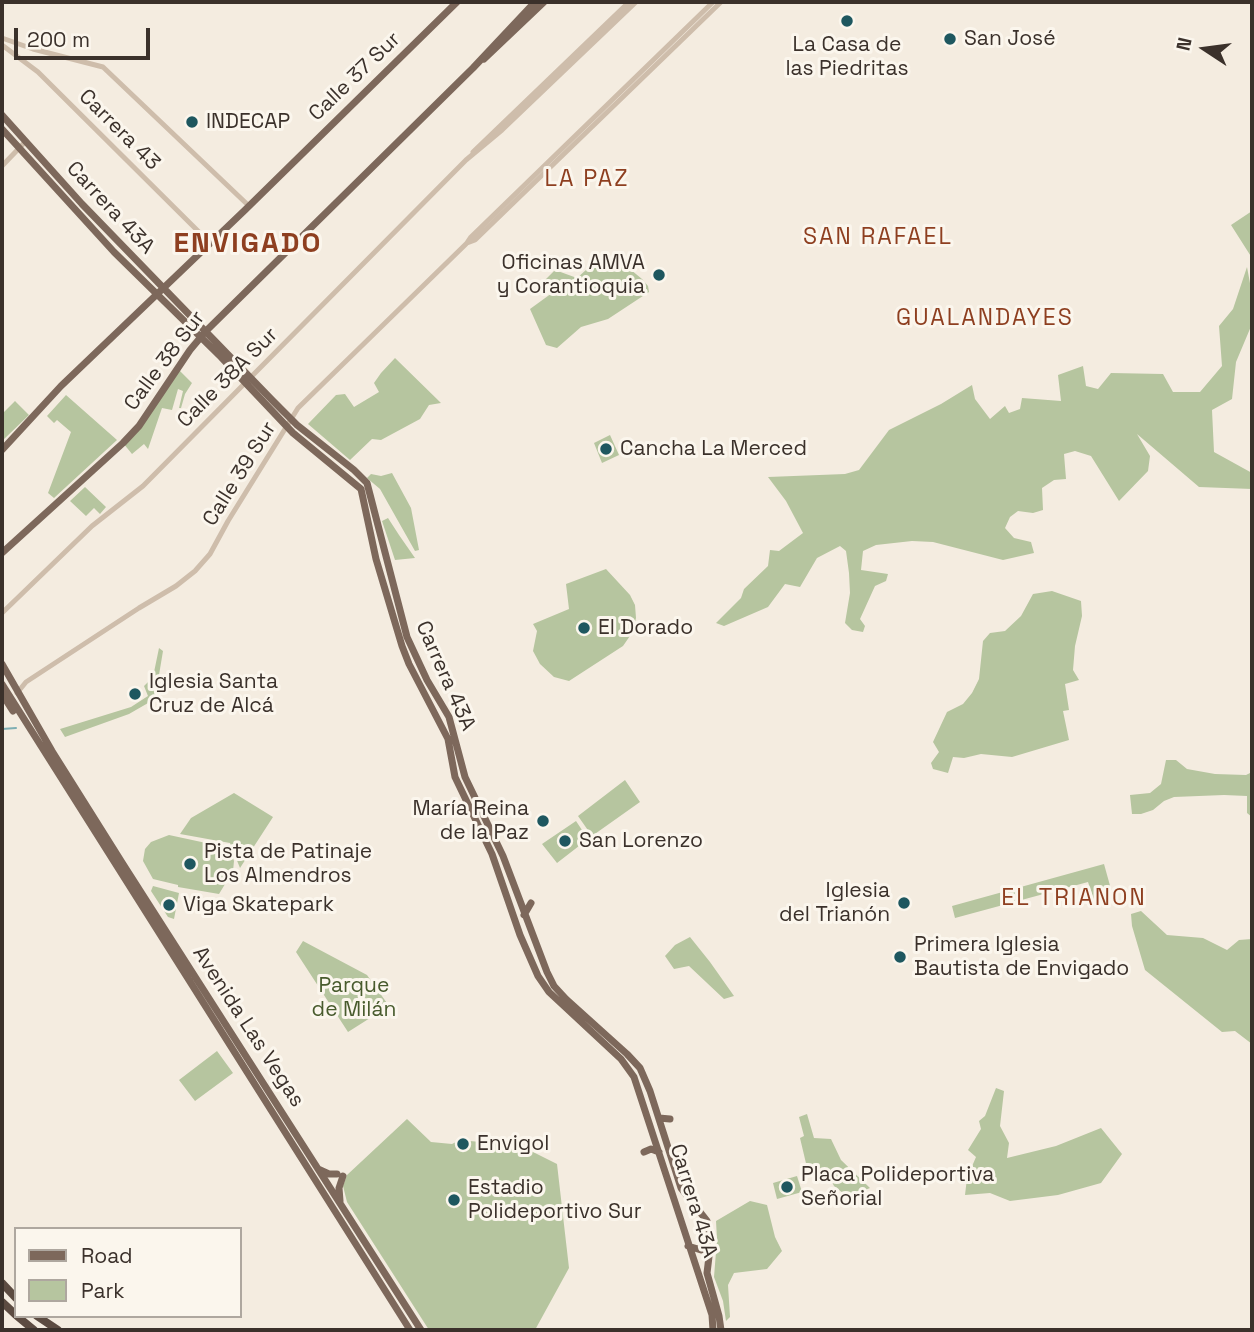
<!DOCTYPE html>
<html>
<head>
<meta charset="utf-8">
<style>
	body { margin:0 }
	#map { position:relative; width:1254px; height:1332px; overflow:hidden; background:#f4ece0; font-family:"Space Grotesk",sans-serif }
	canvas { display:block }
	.frame { position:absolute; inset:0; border:4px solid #3b312b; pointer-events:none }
	.legend { position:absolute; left:14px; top:1227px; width:228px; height:91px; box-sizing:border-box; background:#fbf6ed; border:2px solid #aea79f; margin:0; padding:9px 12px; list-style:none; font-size:21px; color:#3b312b }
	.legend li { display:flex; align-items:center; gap:14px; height:35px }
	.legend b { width:35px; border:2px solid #aea79f }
	.north { position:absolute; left:1170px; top:14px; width:70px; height:70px; -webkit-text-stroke:5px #fbf6ed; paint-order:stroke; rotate:283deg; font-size:19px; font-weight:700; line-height:28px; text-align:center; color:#3b312b }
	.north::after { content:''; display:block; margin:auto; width:24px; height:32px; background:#3b312b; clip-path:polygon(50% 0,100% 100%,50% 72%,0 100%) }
	.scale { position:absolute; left:14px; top:28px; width:136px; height:32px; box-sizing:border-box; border:4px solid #3b312b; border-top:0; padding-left:9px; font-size:21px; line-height:24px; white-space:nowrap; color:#3b312b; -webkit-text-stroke:5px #fbf6ed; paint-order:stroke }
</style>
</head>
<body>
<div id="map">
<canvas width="1254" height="1332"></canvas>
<div class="frame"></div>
<ul class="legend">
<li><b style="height:9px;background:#7d685b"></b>Road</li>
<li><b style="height:19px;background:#b6c59f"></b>Park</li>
</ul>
<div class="north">N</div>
<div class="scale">200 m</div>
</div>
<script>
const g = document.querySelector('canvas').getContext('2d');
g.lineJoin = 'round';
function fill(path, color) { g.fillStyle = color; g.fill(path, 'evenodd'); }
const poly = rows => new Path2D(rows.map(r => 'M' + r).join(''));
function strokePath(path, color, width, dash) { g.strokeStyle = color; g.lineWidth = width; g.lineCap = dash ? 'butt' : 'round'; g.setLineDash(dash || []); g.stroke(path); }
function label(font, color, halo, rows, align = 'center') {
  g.font = font + ' "Space Grotesk",sans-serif'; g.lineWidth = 6; g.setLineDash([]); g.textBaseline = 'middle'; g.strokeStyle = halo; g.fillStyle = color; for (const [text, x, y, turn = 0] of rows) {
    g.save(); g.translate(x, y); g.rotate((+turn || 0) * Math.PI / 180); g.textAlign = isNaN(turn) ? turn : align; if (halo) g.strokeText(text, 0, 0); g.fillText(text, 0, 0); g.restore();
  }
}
const green = poly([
	[1252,211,1252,258,1231,225],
	[605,260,625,265,642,279,648,286,649,292,608,319,581,327,557,348,546,345,530,309,552,293,543,282,555,270,577,278,596,261],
	[1247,267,1252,294,1252,324,1236,362,1232,399,1212,410,1214,452,1252,473,1252,489,1199,487,1137,434,1150,456,1148,471,1119,501,1091,456,1075,451,1064,454,1066,479,1054,480,1042,488,1043,510,1033,513,1018,511,1010,517,1005,528,1014,538,1031,542,1034,553,1003,560,933,542,912,541,876,545,863,551,861,570,888,574,886,581,875,586,860,619,865,626,863,632,852,630,845,623,850,593,849,573,846,551,840,546,817,558,800,587,785,584,768,607,724,626,716,623,741,598,744,589,768,566,770,550,779,551,803,533,786,501,768,477,845,474,859,470,889,430,941,404,972,385,975,399,990,419,1005,406,1009,413,1020,409,1022,398,1061,401,1058,375,1083,366,1086,386,1098,389,1111,373,1163,374,1173,392,1200,392,1222,366,1219,326,1233,309],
	[395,358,441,403,429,405,420,419,381,440,372,439,350,460,308,424,336,395,345,394,354,407,379,392,374,383,381,373],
	[178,369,192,383,185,394,181,408,179,408,183,391,178,389,172,410,162,408,148,449,144,444,132,454,123,443],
	[66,395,117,440,54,498,48,493,71,432,57,420,54,423,47,416],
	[15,401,29,415,2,441,2,414],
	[610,435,619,455,602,463,594,443],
	[392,473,411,508,419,550,415,551,380,489,367,478,371,474,381,476],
	[85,487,106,507,100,514,94,508,86,516,70,501],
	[388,518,399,535,415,558,395,560,382,521],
	[606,569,630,595,635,605,636,618,632,633,623,646,569,681,554,677,540,664,533,651,537,631,533,624,569,609,566,584],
	[1052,591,1081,601,1082,616,1075,646,1073,670,1079,680,1065,684,1069,710,1063,711,1069,740,1012,757,981,754,964,758,953,757,948,773,933,769,931,763,939,752,933,742,947,712,963,704,972,693,979,679,983,641,990,633,1005,631,1021,616,1033,594],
	[159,648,163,651,155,699,129,714,65,737,60,729,131,707,148,696,144,686,153,677],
	[1166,760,1176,760,1187,769,1215,774,1246,775,1252,772,1252,817,1247,813,1247,796,1224,795,1174,797,1164,801,1153,810,1141,814,1132,814,1130,795,1150,793,1161,784],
	[625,780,640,802,592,836,578,816],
	[234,793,273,817,240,868,230,843,180,834,191,818],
	[576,821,588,839,557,863,542,844],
	[169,835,220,846,231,853,234,861,233,871,219,894,178,887,178,885,153,879,143,861,145,849,151,842],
	[1104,864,1114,900,1096,906,1088,882,955,918,952,906],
	[153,886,179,893,174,919,168,917,151,891],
	[1141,911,1167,935,1203,938,1227,950,1239,940,1252,939,1252,1044,1235,1031,1222,1032,1145,970,1132,926,1131,914],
	[690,937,710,962,734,996,724,999,689,966,674,969,665,956,675,945],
	[303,941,367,975,389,1006,348,1032,296,952],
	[217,1051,233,1073,195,1101,179,1080],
	[996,1088,1004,1091,1000,1126,1009,1143,1007,1158,1056,1146,1101,1128,1122,1154,1101,1183,1058,1195,1010,1201,990,1193,965,1195,967,1178,976,1157,968,1150,981,1129,979,1121,985,1116],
	[807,1114,814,1138,831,1139,841,1160,870,1188,848,1197,834,1186,827,1172,809,1176,800,1138,804,1136,799,1117],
	[407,1119,431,1142,452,1144,460,1140,521,1146,557,1164,569,1268,535,1330,429,1330,347,1202,343,1186,347,1175],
	[797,1176,802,1192,777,1199,773,1183],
	[750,1201,767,1205,775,1237,782,1251,767,1269,734,1273,728,1285,730,1317,726,1321,723,1301,714,1277,717,1239,716,1221]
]);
const stream = poly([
	[2,729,16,728]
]);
const minor = poly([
	[2,38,33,49,103,67,249,206],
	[2,45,38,72,210,243],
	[473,152,629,2],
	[2,166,25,142],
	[467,243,475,240,721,2],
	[2,613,92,526,143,486,466,160,502,130,636,2],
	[17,693,26,682,139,608,176,586,195,571,210,554,228,521,298,408,467,243,471,237,713,2]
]);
const major = poly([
	[484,59,544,2],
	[2,115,82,204,273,401,297,425,354,470,367,483,407,637,427,680,449,717,465,777,503,856,547,972,554,986,566,999,627,1054,640,1068,650,1091,681,1188,707,1221,711,1240,707,1273,719,1316,721,1330],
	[2,129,114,252,221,357,293,433,361,489,376,559,402,646,409,664,448,739,455,777,492,854,520,935,538,976,549,992,621,1059,634,1077,712,1315,713,1330],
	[2,450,61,386,245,210,457,2],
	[2,553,123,443,139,426,190,350,206,331,473,68,535,2],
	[2,664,52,751,123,864,421,1330],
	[2,684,410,1330],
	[2,694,13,711],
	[524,915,531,903],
	[659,1118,670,1119],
	[644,1152,651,1149,659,1152],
	[318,1169,329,1174,337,1174],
	[340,1201,339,1188,343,1176],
	[688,1246,701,1250,710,1247]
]);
const highway = poly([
	[2,1283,16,1298],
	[2,1302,16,1315],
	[17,1316,34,1330],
	[37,1316,58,1330]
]);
const markers = [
	[847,21,7,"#1e575f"],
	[950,39,7,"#1e575f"],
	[192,122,7,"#1e575f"],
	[659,275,7,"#1e575f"],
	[606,449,7,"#1e575f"],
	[584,628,7,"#1e575f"],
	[135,694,7,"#1e575f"],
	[543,821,7,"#1e575f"],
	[565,841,7,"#1e575f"],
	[190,864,7,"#1e575f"],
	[904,903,7,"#1e575f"],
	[169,905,7,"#1e575f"],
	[900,957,7,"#1e575f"],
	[463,1144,7,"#1e575f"],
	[787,1187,7,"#1e575f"],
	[454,1200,7,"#1e575f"]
];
const poiNames = [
	["San José",964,39],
	["La Casa de",847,45,"center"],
	["las Piedritas",847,69,"center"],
	["INDECAP",206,122],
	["Oficinas AMVA",645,263,"right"],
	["y Corantioquia",645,287,"right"],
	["Cancha La Merced",620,449],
	["El Dorado",598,628],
	["Iglesia Santa",149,682],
	["Cruz de Alcá",149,706],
	["María Reina",529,809,"right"],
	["de la Paz",529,833,"right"],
	["San Lorenzo",579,841],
	["Pista de Patinaje",204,852],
	["Los Almendros",204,876],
	["Iglesia",890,891,"right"],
	["del Trianón",890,915,"right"],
	["Viga Skatepark",183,905],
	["Primera Iglesia",914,945],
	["Bautista de Envigado",914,969],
	["Envigol",477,1144],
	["Placa Polideportiva",801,1175],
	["Señorial",801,1199],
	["Estadio",468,1188],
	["Polideportivo Sur",468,1212]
];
const streetNames = [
	["Calle 37 Sur",355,77,-44],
	["Carrera 43",119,130,45],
	["Carrera 43A",110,208,47],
	["Calle 38 Sur",165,361,-53],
	["Calle 38A Sur",228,378,-45],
	["Calle 39 Sur",240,474,-58],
	["Carrera 43A",445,676,66],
	["Avenida Las Vegas",248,1027,57],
	["Carrera 43A",693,1201,73]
];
const parkNames = [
	["Parque",354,986],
	["de Milán",354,1010]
];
const neighbourhoodNames = [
	["LA PAZ",587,180],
	["SAN RAFAEL",878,238],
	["GUALANDAYES",985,319],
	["EL TRIANON",1074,899]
];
const districtNames = [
	["ENVIGADO",248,244]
];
fill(green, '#b6c59f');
strokePath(stream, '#7eaeb3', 2);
strokePath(minor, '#cebdab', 5);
strokePath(major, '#7d685b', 7);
strokePath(highway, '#5c4b41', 8);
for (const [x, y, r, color] of markers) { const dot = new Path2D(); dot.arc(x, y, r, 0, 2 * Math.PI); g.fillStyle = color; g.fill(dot); strokePath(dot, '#fbf6ed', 2.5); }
label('21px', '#3b312b', '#fbf6ed', poiNames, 'left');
label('21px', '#3b312b', '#fbf6ed', streetNames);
label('21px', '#485b2d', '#fbf6ed', parkNames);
g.letterSpacing = '2px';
label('23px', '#8e3f20', '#fbf6ed', neighbourhoodNames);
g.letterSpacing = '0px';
g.letterSpacing = '2px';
label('bold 28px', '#8e3f20', '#fbf6ed', districtNames);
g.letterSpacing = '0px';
</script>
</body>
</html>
